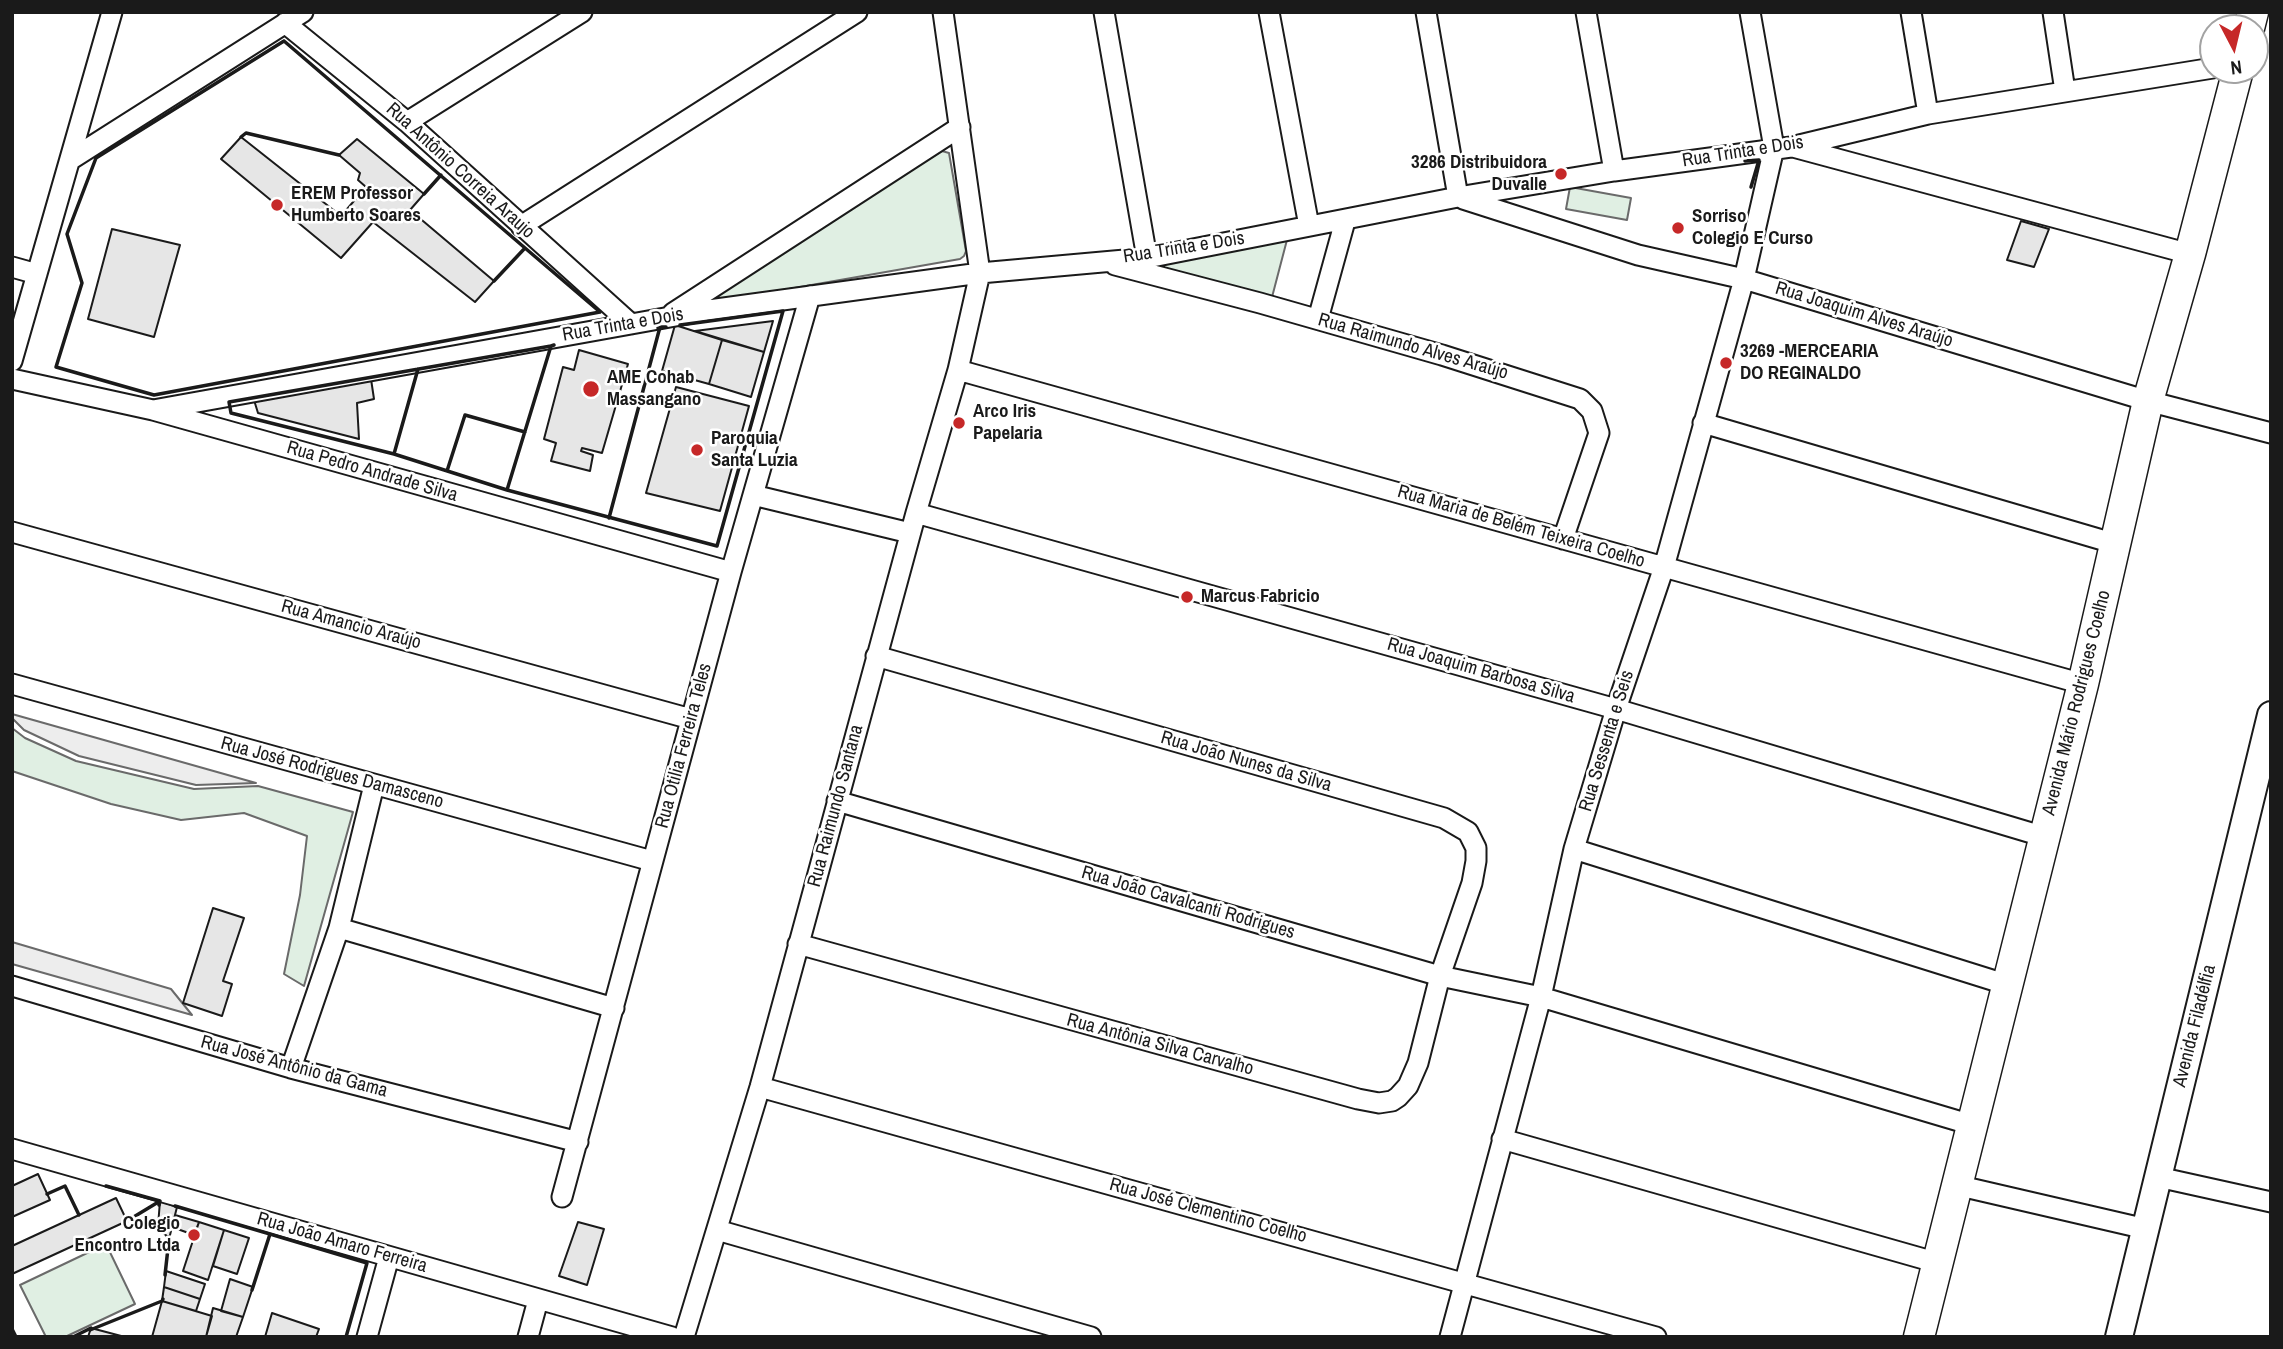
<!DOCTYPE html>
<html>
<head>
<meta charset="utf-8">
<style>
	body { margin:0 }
	#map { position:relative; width:2283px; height:1349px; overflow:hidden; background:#fff; font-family:"Archivo Narrow",sans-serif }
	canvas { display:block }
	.frame { position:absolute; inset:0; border:14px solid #1a1a1a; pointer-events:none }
	.north { position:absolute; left:2199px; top:14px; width:70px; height:70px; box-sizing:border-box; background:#fff; border:2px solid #a3a3a3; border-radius:50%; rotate:173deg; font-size:19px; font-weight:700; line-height:28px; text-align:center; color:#1a1a1a }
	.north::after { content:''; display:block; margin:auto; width:24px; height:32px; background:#c62828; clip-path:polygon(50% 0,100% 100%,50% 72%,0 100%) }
</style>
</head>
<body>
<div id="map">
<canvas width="2283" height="1349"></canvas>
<div class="frame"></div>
<div class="north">N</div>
</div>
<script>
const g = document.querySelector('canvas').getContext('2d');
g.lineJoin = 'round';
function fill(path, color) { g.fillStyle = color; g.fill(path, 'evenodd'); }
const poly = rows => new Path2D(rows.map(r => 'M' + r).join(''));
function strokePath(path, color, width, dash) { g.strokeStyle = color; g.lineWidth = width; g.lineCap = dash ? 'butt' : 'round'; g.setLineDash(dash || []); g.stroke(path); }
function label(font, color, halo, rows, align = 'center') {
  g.font = font + ' "Archivo Narrow",sans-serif'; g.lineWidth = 5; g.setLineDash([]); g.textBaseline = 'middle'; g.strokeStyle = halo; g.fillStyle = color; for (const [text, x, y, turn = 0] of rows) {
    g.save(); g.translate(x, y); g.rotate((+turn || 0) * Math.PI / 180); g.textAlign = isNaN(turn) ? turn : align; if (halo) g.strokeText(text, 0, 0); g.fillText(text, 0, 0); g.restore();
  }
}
const green = poly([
	[942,151,949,153,966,251,964,256,960,259,720,301,716,298,718,292,942,151],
	[1570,187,1631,198,1627,220,1566,209,1570,187],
	[1288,236,1271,301,1142,266,1288,236],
	[12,728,25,738,76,761,194,789,258,786,353,812,304,986,284,974,300,895,307,836,244,813,181,820,111,804,12,771,12,728],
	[106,1244,135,1304,65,1337,46,1337,20,1285,106,1244]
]);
const parking = poly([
	[12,714,256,783,196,785,79,756,24,730,12,718,12,714],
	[12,942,171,989,192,1015,12,964,12,942]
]);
const building = poly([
	[241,137,341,216,366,187,358,180,360,173,339,155,357,139,424,194,410,210,494,281,475,302,373,222,341,258,221,159,241,137],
	[2021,221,2049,229,2034,267,2007,260,2021,221],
	[112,229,180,245,154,337,88,319,112,229],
	[773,321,764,352,695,331,773,321],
	[675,325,722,340,709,384,662,371,675,325],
	[722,340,764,352,751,397,709,384,722,340],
	[579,350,628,364,602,453,582,448,581,451,593,455,590,471,551,461,556,443,544,439,563,367,574,370,579,350],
	[371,379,374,399,357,403,359,439,258,413,254,400,371,379],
	[676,387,749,406,720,511,646,493,676,387],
	[213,908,244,918,223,981,232,984,222,1016,183,1003,213,908],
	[38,1174,50,1200,12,1217,12,1186,38,1174],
	[116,1198,127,1221,12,1274,12,1246,116,1198],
	[160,1201,177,1207,169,1239,158,1226,160,1201],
	[175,1215,199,1222,194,1235,172,1227,175,1215],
	[199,1222,224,1230,208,1280,183,1271,199,1222],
	[578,1222,604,1229,587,1285,559,1276,578,1222],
	[224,1230,249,1238,237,1274,213,1266,224,1230],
	[166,1271,205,1284,200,1299,164,1287,166,1271],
	[230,1279,253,1287,243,1317,221,1311,230,1279],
	[164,1287,200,1299,196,1311,162,1301,164,1287],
	[162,1301,212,1316,206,1337,152,1337,162,1301],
	[213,1308,243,1317,236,1337,206,1337,213,1308],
	[272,1313,319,1329,316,1337,265,1337,272,1313],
	[91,1328,125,1337,88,1337,91,1328]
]);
const street = poly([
	[1104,12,1147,258],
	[1269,12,1309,226],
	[1426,12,1458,197],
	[1586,12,1614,171],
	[1911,12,1928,114],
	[2053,12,2065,91],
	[285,23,407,122,631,324],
	[407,122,582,12],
	[1793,147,2190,254],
	[70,160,303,12],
	[1463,199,1638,255,1744,279,2148,401,2271,433],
	[521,226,857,12],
	[1115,265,1260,303,1442,355,1580,399,1592,411,1599,433,1563,539],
	[12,267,37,274],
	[673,313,960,127],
	[1318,319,1345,221],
	[12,361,112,12],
	[958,370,2083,684],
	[12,379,153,410,731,572],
	[153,410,709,310,980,273,1147,258,1458,197,1614,171,1791,147,1928,114,2213,68],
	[1703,423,2116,544],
	[753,495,910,533],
	[916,513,1616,709,2045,837],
	[12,532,691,719],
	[12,684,652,861],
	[837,801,1440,976,1541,997,1972,1125],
	[1574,849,2008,985],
	[339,928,614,1008],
	[798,944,1358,1099,1379,1103,1392,1101,1398,1097,1408,1086,1418,1063,1440,976,1472,883,1476,861,1476,848,1468,832,1444,818,876,656],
	[12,986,291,1068,578,1142],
	[291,1068,339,928,374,785],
	[760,1087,1656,1337],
	[1502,1139,1938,1263],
	[12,1149,672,1337],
	[2158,1177,2271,1202],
	[1956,1185,2146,1229],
	[562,1197,731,572,810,296],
	[717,1230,1091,1337],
	[367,1337,389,1257],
	[528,1337,538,1300],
	[684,1337,760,1087,916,513,958,370,980,273,943,12],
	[1450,1337,1541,997,1574,849,1616,709,1664,567,1744,279,1774,148,1750,12]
]);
const secondary = poly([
	[2119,1337,2271,715]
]);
const primary = poly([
	[2249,28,2253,12],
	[1919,1337,2083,684,2148,401,2190,254,2238,70]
]);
const wall = poly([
	[284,41,525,248,600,312,154,395,56,367,82,283,67,234,96,158,284,41],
	[241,137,246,133,339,155],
	[1745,161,1759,160,1751,187],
	[424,194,441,175],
	[494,281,525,248],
	[554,345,551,346,507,490,717,546,783,311,680,325],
	[551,346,507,490,394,454,231,413,229,402,551,346],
	[394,454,418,369],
	[447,471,465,415,525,432],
	[609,518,660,327,666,327],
	[609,518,660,327,658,328],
	[106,1186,160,1201,159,1205],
	[47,1194,65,1186,79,1215],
	[175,1206,270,1234,252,1290],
	[127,1221,160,1201],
	[270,1234,367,1263,346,1337],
	[165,1275,169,1239,168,1237],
	[12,1329,16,1337],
	[90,1330,162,1301,163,1299],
	[73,1337,91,1328]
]);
const markers = [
	[1561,174,7,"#c62828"],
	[277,205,7,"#c62828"],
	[1678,228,7,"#c62828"],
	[1726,363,7,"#c62828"],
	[591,389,9,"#c62828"],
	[959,423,7,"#c62828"],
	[697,450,7,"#c62828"],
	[1187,597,7,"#c62828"],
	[194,1235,7,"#c62828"]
];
const streetNames = [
	["Rua Trinta e Dois",1743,152,-9],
	["Rua Antônio Correia Araujo",460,171,42],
	["Rua Trinta e Dois",1184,248,-9],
	["Rua Joaquim Alves Araújo",1864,315,17],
	["Rua Trinta e Dois",623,325,-10],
	["Rua Raimundo Alves Araújo",1413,347,16],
	["Rua Pedro Andrade Silva",372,472,16],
	["Rua Maria de Belém Teixeira Coelho",1521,527,16],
	["Rua Amancio Araújo",351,625,15],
	["Rua Joaquim Barbosa Silva",1481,671,16],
	["Avenida Mário Rodrigues Coelho",2077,703,-76],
	["Rua Sessenta e Seis",1607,741,-73],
	["Rua Otilia Ferreira Teles",684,746,-75],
	["Rua João Nunes da Silva",1246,762,16],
	["Rua José Rodrigues Damasceno",332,773,15],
	["Rua Raimundo Santana",836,806,-75],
	["Rua João Cavalcanti Rodrigues",1188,903,16],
	["Avenida Filadélfia",2195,1026,-76],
	["Rua Antônia Silva Carvalho",1160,1045,15],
	["Rua José Antônio da Gama",294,1067,15],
	["Rua José Clementino Coelho",1208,1211,15],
	["Rua João Amaro Ferreira",342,1243,16]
];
const poiNames = [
	["3286 Distribuidora",1547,163,"right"],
	["Duvalle",1547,185,"right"],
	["EREM Professor",291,194],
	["Humberto Soares",291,216],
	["Sorriso",1692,217],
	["Colegio E Curso",1692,239],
	["3269 -MERCEARIA",1740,352],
	["DO REGINALDO",1740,374],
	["AME Cohab",607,378],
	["Massangano",607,400],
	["Arco Iris",973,412],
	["Papelaria",973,434],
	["Paroquia",711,439],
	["Santa Luzia",711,461],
	["Marcus Fabricio",1201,597],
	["Colegio",180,1224,"right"],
	["Encontro Ltda",180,1246,"right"]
];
fill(green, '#e0efe3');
strokePath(green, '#6a6a6a', 2);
fill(parking, '#ededed');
strokePath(parking, '#6a6a6a', 2);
fill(building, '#e6e6e6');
strokePath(building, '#1a1a1a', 2);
strokePath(street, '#1a1a1a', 23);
strokePath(secondary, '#1a1a1a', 30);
strokePath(primary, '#1a1a1a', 33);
strokePath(street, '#fff', 19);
strokePath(secondary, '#fff', 26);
strokePath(primary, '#fff', 30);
strokePath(wall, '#1a1a1a', 3.5);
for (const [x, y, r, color] of markers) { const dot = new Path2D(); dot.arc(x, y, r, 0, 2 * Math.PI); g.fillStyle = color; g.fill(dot); strokePath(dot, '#fff', 2.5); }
label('19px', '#1a1a1a', '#fff', streetNames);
label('bold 19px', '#1a1a1a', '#fff', poiNames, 'left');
</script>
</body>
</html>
